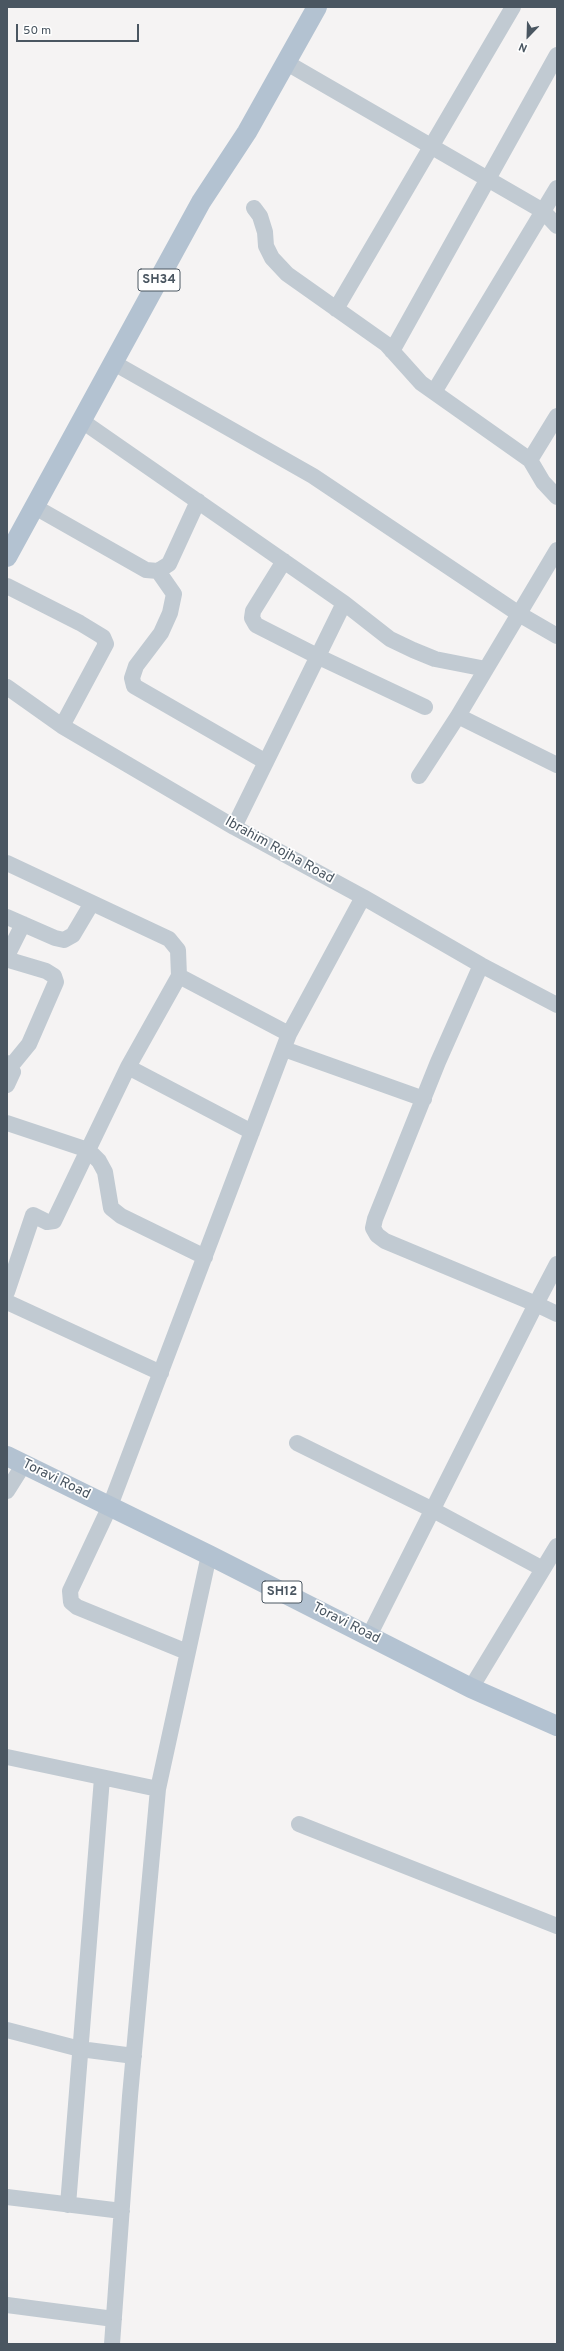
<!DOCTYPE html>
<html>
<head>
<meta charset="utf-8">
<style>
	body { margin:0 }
	#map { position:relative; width:564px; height:2351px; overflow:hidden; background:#f5f3f3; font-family:Overpass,sans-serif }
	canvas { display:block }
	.frame { position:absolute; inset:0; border:8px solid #4a5661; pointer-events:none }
	.north { position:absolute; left:508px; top:16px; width:40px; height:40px; -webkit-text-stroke:3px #fff; paint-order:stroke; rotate:203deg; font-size:11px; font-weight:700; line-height:16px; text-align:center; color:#4a5661 }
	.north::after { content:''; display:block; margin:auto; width:14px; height:18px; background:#4a5661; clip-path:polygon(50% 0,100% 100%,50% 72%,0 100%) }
	.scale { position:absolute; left:16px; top:24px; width:123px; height:18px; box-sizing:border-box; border:2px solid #4a5661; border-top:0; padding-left:5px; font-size:12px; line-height:14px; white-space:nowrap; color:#4a5661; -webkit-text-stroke:3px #fff; paint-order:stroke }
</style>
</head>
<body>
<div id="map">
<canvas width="564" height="2351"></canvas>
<div class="frame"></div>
<div class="north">N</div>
<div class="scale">50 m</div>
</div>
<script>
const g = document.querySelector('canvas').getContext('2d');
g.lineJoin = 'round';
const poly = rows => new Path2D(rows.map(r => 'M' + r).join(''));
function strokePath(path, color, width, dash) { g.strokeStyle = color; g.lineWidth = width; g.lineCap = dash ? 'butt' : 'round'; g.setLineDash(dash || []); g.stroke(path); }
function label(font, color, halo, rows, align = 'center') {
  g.font = font + ' Overpass,sans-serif'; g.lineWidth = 3.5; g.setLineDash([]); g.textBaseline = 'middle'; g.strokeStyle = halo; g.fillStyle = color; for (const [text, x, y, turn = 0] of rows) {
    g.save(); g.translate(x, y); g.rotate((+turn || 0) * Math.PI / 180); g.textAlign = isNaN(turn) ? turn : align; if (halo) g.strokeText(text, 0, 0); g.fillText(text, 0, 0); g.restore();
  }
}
const minor = poly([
	[287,63,543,211,557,226],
	[254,208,260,216,265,232,266,246,272,258,287,274,386,344,421,383,530,460],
	[336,309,513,7],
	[392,351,557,55],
	[114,363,313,476,519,614,557,636],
	[434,392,557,188],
	[557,416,530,460,543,482,557,497],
	[82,421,344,603,234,827],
	[35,507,146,570,158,571,169,564,198,501],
	[284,561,253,611,252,618,256,625,319,657,425,707],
	[158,571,174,594,170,613,161,633,136,666,132,678,134,686,266,762],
	[7,586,80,623,103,637,106,644,62,726],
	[344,603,390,639,413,650,435,659,486,669],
	[7,687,62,726,234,827,363,897,481,965,557,1005],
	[458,716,557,765],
	[419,776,458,716,557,550],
	[7,863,169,939,178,950,179,976],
	[7,917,55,938,64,940,73,935,92,903],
	[284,1049,424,1099],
	[7,1063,13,1072,7,1085],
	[11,1066,29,1044,56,982,54,976,46,971,9,960,7,956,23,924],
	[128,1067,252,1132],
	[7,1123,88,1150,54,1221,47,1222,33,1215,7,1292],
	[205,1257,121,1216,111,1208,105,1172,99,1161,88,1150,128,1067,179,976,289,1034],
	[557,1264,536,1304,557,1314],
	[7,1302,161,1373],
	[297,1443,433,1510,543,1569],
	[7,1491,24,1464],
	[369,1636,536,1304,385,1241,377,1235,373,1228,375,1219,438,1062,481,965],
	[187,1652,77,1607,71,1602,70,1591,110,1506,289,1034,363,897],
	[471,1688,557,1546],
	[7,1757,158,1789],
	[299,1824,557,1926],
	[7,2030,80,2049,134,2056],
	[7,2197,122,2211],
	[68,2205,102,1778],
	[7,2305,114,2319],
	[112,2344,130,2096,158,1789,209,1555]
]);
const major = poly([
	[7,557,201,202,247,132,317,7],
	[7,1456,209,1555,471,1688,557,1726]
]);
const shields = [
	[159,280,42],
	[282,1592,40]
];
const shieldNames = [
	["SH34",159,280],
	["SH12",282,1592]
];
const streetNames = [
	["Ibrahim Rojha Road",279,851,29],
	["Toravi Road",56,1480,26],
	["Toravi Road",346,1624,27]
];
strokePath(minor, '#c1cad2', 16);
strokePath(major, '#b3c2d1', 20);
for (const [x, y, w] of shields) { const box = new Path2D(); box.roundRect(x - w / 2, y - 11, w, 22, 3); g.fillStyle = '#fff'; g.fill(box); strokePath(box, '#4a5661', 1); }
label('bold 13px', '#4a5661', null, shieldNames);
label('14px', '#4a5661', '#fff', streetNames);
</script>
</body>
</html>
